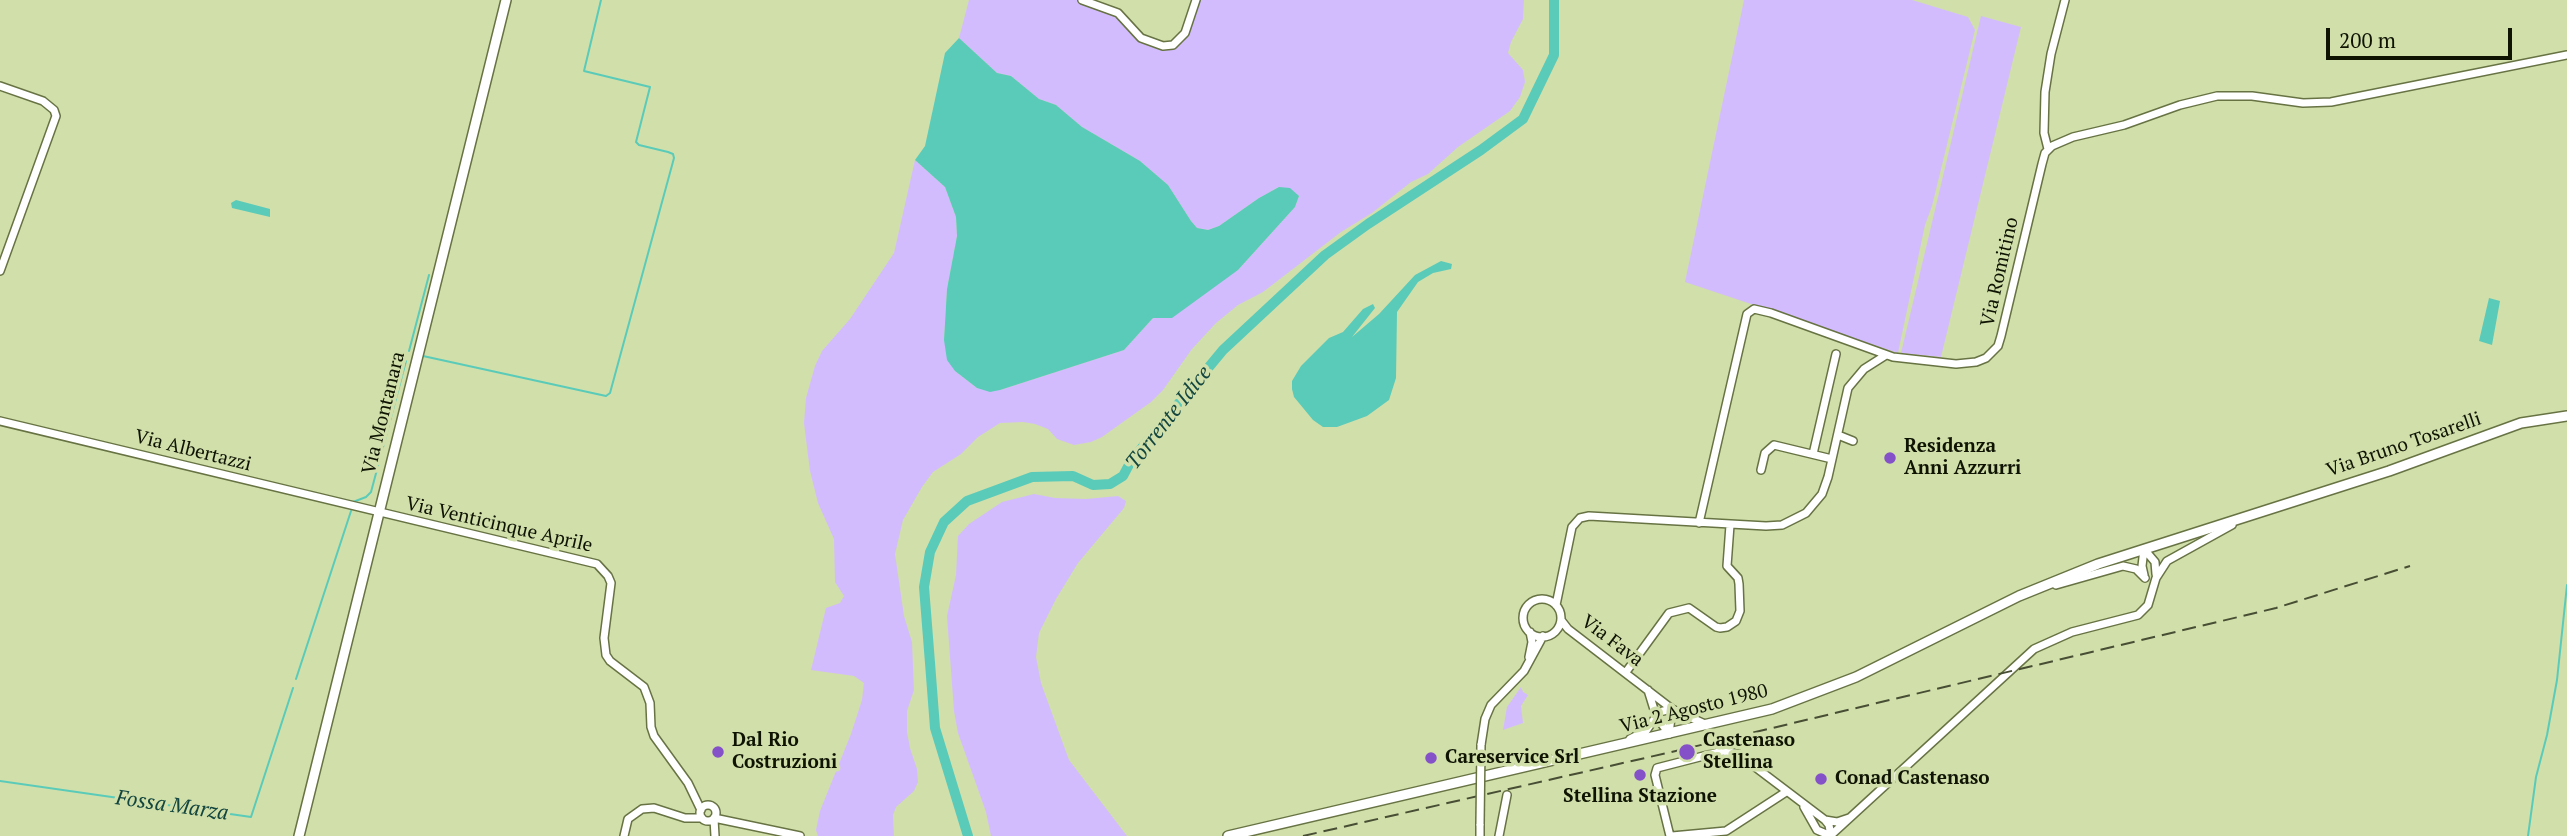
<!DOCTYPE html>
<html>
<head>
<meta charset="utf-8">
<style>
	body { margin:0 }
	#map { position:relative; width:2567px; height:836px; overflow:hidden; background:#d1dfab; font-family:"PT Serif",serif }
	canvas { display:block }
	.scale { position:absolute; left:2326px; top:28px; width:186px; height:32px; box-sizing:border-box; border:4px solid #0e1302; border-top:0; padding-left:9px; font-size:21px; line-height:24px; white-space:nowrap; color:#0e1302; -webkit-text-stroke:5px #d1dfab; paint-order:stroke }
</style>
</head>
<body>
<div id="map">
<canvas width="2567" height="836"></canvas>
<div class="scale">200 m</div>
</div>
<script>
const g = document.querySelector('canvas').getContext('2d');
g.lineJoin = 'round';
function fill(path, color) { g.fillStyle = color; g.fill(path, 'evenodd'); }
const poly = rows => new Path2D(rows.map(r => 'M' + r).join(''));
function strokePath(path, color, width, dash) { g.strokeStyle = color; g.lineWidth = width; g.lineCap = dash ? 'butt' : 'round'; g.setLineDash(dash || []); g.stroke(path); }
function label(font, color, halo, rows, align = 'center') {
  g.font = font + ' "PT Serif",serif'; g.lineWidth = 7; g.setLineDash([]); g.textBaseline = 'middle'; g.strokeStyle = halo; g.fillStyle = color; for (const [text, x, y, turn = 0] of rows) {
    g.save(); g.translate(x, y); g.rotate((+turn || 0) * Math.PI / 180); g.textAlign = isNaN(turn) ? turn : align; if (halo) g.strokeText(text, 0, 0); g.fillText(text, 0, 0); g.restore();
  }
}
const green = poly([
	[969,0,1077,0,1094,4,1113,11,1136,37,1152,46,1166,49,1179,44,1189,31,1197,0,1524,0,1523,19,1511,42,1508,53,1523,70,1525,82,1520,97,1510,111,1458,147,1428,174,1411,182,1372,213,1341,232,1263,292,1238,305,1216,323,1192,349,1163,390,1151,402,1102,437,1091,442,1074,445,1057,439,1048,429,1035,424,1023,422,1000,423,978,437,961,454,933,472,922,487,903,520,895,554,904,616,912,642,914,690,907,711,907,732,910,748,917,769,918,782,914,791,896,807,893,815,894,836,818,836,816,830,820,811,851,734,862,700,864,683,854,676,811,670,826,608,840,603,844,596,835,582,834,539,818,503,810,471,804,423,806,398,815,366,822,351,850,319,894,253,915,160,945,187,956,217,957,236,947,289,944,340,955,371,977,388,1000,390,1124,350,1153,318,1238,270,1295,207,1299,196,1279,187,1259,198,1219,226,1208,230,1197,228,1191,221,1168,185,1140,161,1082,127,1056,105,1039,99,1011,76,997,73,959,38],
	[1744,0,1912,0,1968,17,1975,30,1932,206,1925,225,1898,353,1685,282],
	[1981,16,2021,27,1941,357,1901,353],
	[1034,494,1055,498,1086,499,1118,496,1126,501,1124,508,1078,563,1056,599,1039,633,1036,657,1041,683,1069,760,1127,836,991,836,986,812,958,733,954,711,947,616,956,575,958,536,969,524,1002,502],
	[1521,687,1523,692,1528,695,1521,706,1523,723,1503,730,1507,707]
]);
const water = poly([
	[959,38,997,73,1011,76,1039,99,1056,105,1082,127,1140,161,1168,185,1191,221,1197,228,1208,230,1219,226,1259,198,1279,187,1290,188,1299,196,1295,207,1238,270,1172,318,1153,318,1124,350,1000,390,990,392,977,388,955,371,947,360,944,340,947,289,957,236,956,217,945,187,915,160,925,146,945,53],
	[236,200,270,209,270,217,232,208,231,203],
	[1441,261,1452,264,1451,269,1433,273,1418,282,1397,312,1396,378,1389,400,1367,416,1337,427,1323,427,1313,420,1294,397,1292,389,1292,381,1301,366,1329,338,1343,332,1363,309,1373,304,1375,308,1352,337,1379,314,1415,275],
	[2489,298,2500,301,2492,345,2479,341]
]);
const stream = poly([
	[409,351,429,275],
	[423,356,606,396,610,393,674,158,673,154,668,152,639,145,636,142,650,87,584,71,601,0],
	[353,502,366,497,371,492,406,361],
	[296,679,351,511],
	[0,781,251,817,293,688],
	[2528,836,2536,777,2547,735,2557,680,2567,585]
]);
const river = poly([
	[968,836,935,728,930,663,924,587,930,552,944,522,967,501,1032,477,1073,476,1093,485,1110,484,1123,476,1131,461,1223,350,1325,255,1368,224,1481,150,1523,119,1554,55,1554,0]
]);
const minor = poly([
	[1082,0,1118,13,1141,38,1163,46,1173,45,1185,33,1196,0],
	[0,86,43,101,54,110,56,116,0,271],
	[2048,149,2044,133,2045,92,2051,54,2065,0],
	[0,421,597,564,608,576,611,583,604,638,606,655,610,661,644,687,650,703,651,727,654,736,688,783,701,810],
	[1838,435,1853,441],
	[1813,454,1836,354],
	[1761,470,1765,453,1774,445,1832,459],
	[1699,523,1747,314,1754,309,1771,313,1893,357,1956,364,1976,362,1986,358,1998,346,2001,336,2042,164,2045,153,2052,146,2073,137,2124,125,2180,105,2217,96,2252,96,2303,103,2331,102,2567,55],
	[2144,549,2155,562,2156,574],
	[2144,575,2142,566,2144,549],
	[2056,585,2123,566,2136,569,2145,578],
	'1523 618a19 19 0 1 1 38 0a19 19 0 1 1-38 0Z',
	[1556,605,1572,527,1580,518,1589,516,1766,526,1782,525,1806,513,1822,494,1828,477,1848,388,1864,369,1886,355],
	[1561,620,1568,629,1672,709,1707,725],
	[1529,657,1532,642,1530,632],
	[1626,672,1669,613,1689,608,1716,627,1720,628,1727,627,1736,621,1740,611,1739,584,1738,578,1727,566,1730,525],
	[1648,690,1656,716,1669,734],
	[1669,734,1672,709],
	[1630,739,1646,731,1659,712,1672,709],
	[1481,745,1485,719,1491,705,1524,671,1543,636],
	'700 813a8 8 0 1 1 16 0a8 8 0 1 1-16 0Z',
	[1804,807,1817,830,1831,836],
	[714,818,800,836],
	[714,819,715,836],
	[1825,820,1837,822,1849,818],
	[624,836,628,819,642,809,654,808,685,818,702,818],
	[1480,836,1480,824],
	[1499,836,1507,795],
	[1670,836,1655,775,1657,768,1723,751,1738,754,1825,820,1829,825,1831,836],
	[1672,836,1726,831,1786,792],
	[1830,836,2034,649,2072,632,2138,615,2148,605,2156,578,2167,561,2232,525]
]);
const major = poly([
	[299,836,506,0],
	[1228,836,1772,709,1856,677,2019,596,2098,564,2389,471,2521,423,2567,416]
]);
const rail = poly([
	[1303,836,1680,750,2276,608,2410,566]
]);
const minorBridge = poly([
	[1480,824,1481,745]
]);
const markers = [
	[1890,458,7,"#8551c9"],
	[718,752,7,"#8551c9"],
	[1687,752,9,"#8551c9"],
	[1431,758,7,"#8551c9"],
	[1640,775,7,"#8551c9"],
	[1821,779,7,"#8551c9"]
];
const streetNames = [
	["Via Romitino",2000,272,-77],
	["Via Montanara",384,413,-76],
	["Via Bruno Tosarelli",2404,445,-19],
	["Via Albertazzi",193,451,14],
	["Via Venticinque Aprile",499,525,13],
	["Via Fava",1612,641,37],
	["Via 2 Agosto 1980",1694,709,-14]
];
const poiNames = [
	["Residenza",1904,447],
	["Anni Azzurri",1904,469],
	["Dal Rio",732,741],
	["Costruzioni",732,763],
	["Castenaso",1703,741],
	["Stellina",1703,763],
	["Careservice Srl",1445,758],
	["Conad Castenaso",1835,779],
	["Stellina Stazione",1640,797,"center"]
];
const waterNames = [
	["Torrente Idice",1169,418,-52],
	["Fossa Marza",172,806,8]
];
fill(green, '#d3bcfe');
fill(water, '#5acbb8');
strokePath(stream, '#5acbb8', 2);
strokePath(river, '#5acbb8', 10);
strokePath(minor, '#677343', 10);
strokePath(major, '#677343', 12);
strokePath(minor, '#fff', 7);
strokePath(major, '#fff', 9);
strokePath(rail, '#474e33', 2, [14, 7]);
strokePath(minorBridge, '#677343', 10, []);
strokePath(minorBridge, '#fff', 7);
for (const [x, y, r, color] of markers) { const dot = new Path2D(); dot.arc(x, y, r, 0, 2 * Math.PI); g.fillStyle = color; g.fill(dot); strokePath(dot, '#d1dfab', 2.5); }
label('19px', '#0e1302', '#d1dfab', streetNames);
label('bold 19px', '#0e1302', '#d1dfab', poiNames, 'left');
label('italic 21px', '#13463e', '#d1dfab', waterNames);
</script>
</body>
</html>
